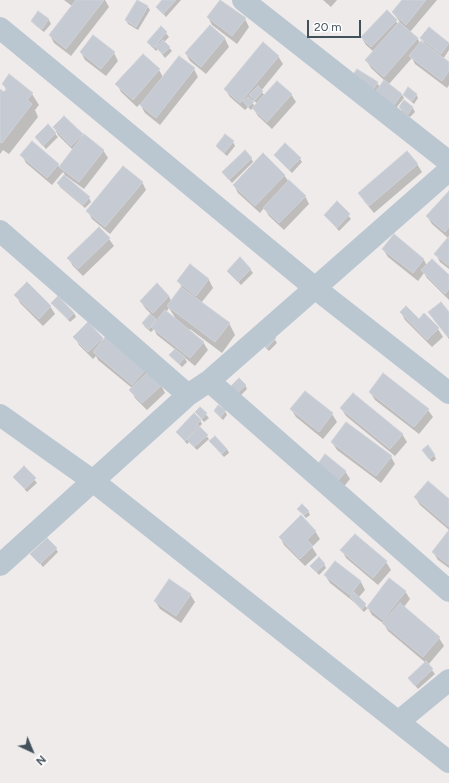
<!DOCTYPE html>
<html>
<head>
<meta charset="utf-8">
<style>
	body { margin:0 }
	#map { position:relative; width:449px; height:783px; overflow:hidden; background:#efebeb; font-family:Figtree,sans-serif }
	canvas { display:block }
	.north { position:absolute; left:12px; top:731px; width:40px; height:40px; -webkit-text-stroke:3px #fff; paint-order:stroke; rotate:136deg; font-size:11px; font-weight:700; line-height:16px; text-align:center; color:#42505a }
	.north::after { content:''; display:block; margin:auto; width:14px; height:18px; background:#42505a; clip-path:polygon(50% 0,100% 100%,50% 72%,0 100%) }
	.scale { position:absolute; left:307px; top:20px; width:54px; height:18px; box-sizing:border-box; border:2px solid #42505a; border-top:0; padding-left:5px; font-size:12px; line-height:14px; white-space:nowrap; color:#42505a; -webkit-text-stroke:3px #fff; paint-order:stroke }
</style>
</head>
<body>
<div id="map">
<canvas width="449" height="783"></canvas>
<div class="north">N</div>
<div class="scale">20 m</div>
</div>
<script>
const g = document.querySelector('canvas').getContext('2d');
g.lineJoin = 'round';
function fill(path, color) { g.fillStyle = color; g.fill(path, 'evenodd'); }
const poly = rows => new Path2D(rows.map(r => 'M' + r).join(''));
function strokePath(path, color, width, dash) { g.strokeStyle = color; g.lineWidth = width; g.lineCap = dash ? 'butt' : 'round'; g.setLineDash(dash || []); g.stroke(path); }
const shadow = poly([
	[64,0,105,0,109,7,71,56,54,43,50,35,72,6],
	[163,0,181,0,166,17,157,7],
	[323,0,337,0,331,7],
	[403,0,437,0,410,32,418,39,420,44,426,46,421,38,429,29,449,44,449,50,443,59,449,63,449,85,447,88,415,64,412,58,389,84,402,95,404,98,396,108,375,93,357,70,377,83,380,87,385,81,371,68,366,60,374,52,366,45,362,38,387,12,396,21,398,25,400,22,393,13],
	[148,7,150,10,138,30,128,24,126,20],
	[39,12,49,20,51,24,44,32,34,24,32,21],
	[208,17,245,19,249,27,237,44,212,25],
	[210,26,225,39,229,47,206,74,190,61,186,54],
	[161,27,169,37,164,42,172,51,165,58,158,49,156,51,148,42],
	[81,52,114,53,118,61,106,76,85,60],
	[143,55,159,70,163,77,194,69,198,77,160,125,145,113,140,104,137,107,121,92,117,84],
	[278,56,283,64,261,91,265,96,291,94,296,102,272,129,258,116,253,108,251,110,248,107,245,110,230,97,225,89],
	[253,100,258,104,255,107,252,102],
	[3,84,32,94,39,105,35,110,38,117,9,154,3,150,0,154,0,90,4,94,7,91],
	[416,94,418,98,414,104,407,98,404,95],
	[404,101,413,108,415,112,410,117,402,111,400,108],
	[48,126,58,137,46,149,36,138],
	[54,127,82,135,83,137,103,150,108,158,84,189,66,176,65,177,89,198,91,202,85,208,60,187,58,183,65,175,63,172,52,185,26,163,22,155,58,165,60,167,73,150,58,135],
	[233,142,235,146,227,156,219,149,217,146],
	[275,155,300,159,302,162,292,173,277,158],
	[251,158,253,162,232,183,223,172],
	[417,164,422,172,374,213,364,201,359,193],
	[284,175,289,182,305,196,309,204,284,230,269,216,264,208,260,213,238,193,234,185],
	[142,182,146,190,110,234,92,219,88,211],
	[449,192,449,269,440,262,436,254,448,238,432,224,427,216],
	[337,203,351,219,339,231,325,215],
	[99,228,109,239,114,246,83,276,73,266,68,258],
	[394,236,424,260,427,266,449,277,449,300,427,278,424,273,418,281,388,257,383,249],
	[190,266,209,280,213,288,201,303,229,323,235,335,222,353,190,329,189,330,203,342,208,350,195,366,184,357,187,362,182,367,171,356,176,350,157,335,154,329,151,332,145,327,143,324,151,314,146,309,141,302,169,296,171,301,182,287,178,281],
	[169,308,176,319,166,312],
	[250,269,253,273,241,285,228,271],
	[16,295,50,306,55,314,43,326,20,303],
	[52,303,74,313,76,317,70,322],
	[401,312,419,321,424,315,438,329,443,337,432,347,405,320],
	[430,312,449,313,449,339,434,320],
	[271,334,277,343,269,351,264,346],
	[75,337,102,338,103,341,106,337,161,385,165,393,147,410,135,398,131,390,132,388,98,360,96,356,93,359,79,345],
	[245,385,247,389,240,396,234,390],
	[305,392,332,414,337,422,323,439,296,417,291,409],
	[370,392,428,410,433,417,419,434,375,400],
	[200,408,209,418,204,422,196,413],
	[341,408,402,434,407,442,395,456,346,416],
	[215,411,225,411,227,415,223,420,217,414],
	[200,420,202,424,199,427,209,439,197,450,189,442,187,444,177,432],
	[210,442,227,449,229,453,224,457],
	[332,442,391,457,395,464,381,483,337,450],
	[425,454,434,455,436,459,432,462],
	[24,467,37,483,27,492,14,477],
	[345,471,350,479,342,489,322,473],
	[415,497,449,501,449,530,420,505],
	[298,509,308,511,310,515,306,518],
	[315,531,320,539,312,547,317,555,305,566,284,545,280,537],
	[449,532,449,568,438,560,433,552],
	[56,549,58,552,43,567,32,554],
	[342,550,386,562,391,570,378,585,346,558],
	[335,562,361,582,365,590,358,598,367,608,390,579,405,591,410,599,404,607,439,638,444,646,428,665,435,674,418,689,412,682,426,663,388,631,384,624,372,615,368,608,364,612,354,602,330,583,325,575],
	[324,564,326,568,319,575,311,566],
	[190,594,195,602,181,623,160,609,155,601]
]);
const building = poly([
	[76,0,104,0,66,49,49,35,76,0],
	[137,0,148,6,136,27,125,20,137,0],
	[162,0,176,0,163,14,156,7,162,0],
	[220,0,246,18,232,36,207,17,220,0],
	[402,0,426,0,406,25,392,12,402,0],
	[387,10,397,20,371,47,361,37,387,10],
	[38,11,49,19,42,29,31,21,38,11],
	[399,22,418,38,384,77,365,60,399,22],
	[210,25,225,38,201,67,185,53,210,25],
	[161,26,167,32,153,48,147,42,161,26],
	[429,27,449,43,441,54,420,38,429,27],
	[93,35,115,52,101,69,80,52,93,35],
	[163,40,170,47,163,54,155,47,163,40],
	[421,41,449,62,449,71,442,81,409,56,421,41],
	[263,42,279,56,240,103,224,89,263,42],
	[143,54,160,69,133,100,115,84,143,54],
	[179,56,195,68,156,118,140,105,179,56],
	[357,69,378,82,373,90,352,76,357,69],
	[9,74,33,93,27,100,32,104,2,143,0,142,0,89,4,92,7,88,2,84,9,74],
	[384,80,402,94,394,105,376,91,384,80],
	[277,81,292,94,267,122,252,108,277,81],
	[258,86,263,91,255,100,249,95,258,86],
	[408,87,417,94,412,101,403,95,408,87],
	[248,97,254,102,248,107,243,101,248,97],
	[404,100,413,107,408,114,399,107,404,100],
	[64,116,83,134,71,146,53,127,64,116],
	[48,124,56,133,43,146,35,137,48,124],
	[84,134,104,150,79,182,59,167,84,134],
	[225,134,234,141,224,153,216,146,225,134],
	[32,141,59,164,47,178,20,155,32,141],
	[285,143,301,158,289,170,274,155,285,143],
	[245,150,252,158,229,180,222,172,245,150],
	[407,151,418,164,369,206,358,193,407,151],
	[263,153,285,175,255,206,233,185,263,153],
	[123,166,143,182,105,227,86,211,123,166],
	[64,175,90,197,83,205,57,183,64,175],
	[289,180,306,196,279,223,263,208,289,180],
	[449,191,449,227,445,232,426,216,449,191],
	[337,201,350,214,337,228,324,215,337,201],
	[99,227,110,238,78,269,67,258,99,227],
	[394,234,424,259,413,273,382,249,394,234],
	[449,236,449,266,434,254,449,236],
	[240,257,251,269,238,282,227,271,240,257],
	[432,259,449,275,449,289,445,294,421,270,432,259],
	[190,264,209,279,196,296,177,281,190,264],
	[27,282,51,306,39,319,14,295,27,282],
	[157,283,169,296,153,313,140,301,157,283],
	[181,287,230,323,215,342,167,306,181,287],
	[58,296,74,313,68,319,51,303,58,296],
	[441,302,449,312,449,336,448,337,428,312,441,302],
	[406,306,419,319,424,313,439,328,427,340,400,312,406,306],
	[165,310,204,342,190,358,151,327,165,310],
	[150,314,156,319,149,329,142,323,150,314],
	[88,322,103,338,88,352,73,337,88,322],
	[271,333,276,338,267,348,261,342,271,333],
	[106,336,146,369,132,385,93,352,106,336],
	[175,349,185,357,179,364,169,355,175,349],
	[149,371,162,385,142,403,129,390,149,371],
	[383,373,429,409,414,427,369,392,383,373],
	[239,378,246,385,237,393,231,386,239,378],
	[305,391,333,413,319,432,290,409,305,391],
	[353,393,403,434,390,449,340,408,353,393],
	[218,405,226,410,221,417,214,411,218,405],
	[200,407,207,413,202,419,195,412,200,407],
	[194,413,201,420,197,424,199,426,185,441,176,432,194,413],
	[346,422,392,456,376,476,331,442,346,422],
	[200,427,208,435,194,447,187,439,200,427],
	[215,436,227,449,222,454,209,441,215,436],
	[428,445,435,455,429,459,422,450,428,445],
	[325,454,346,471,337,482,317,465,325,454],
	[24,466,36,478,25,489,13,477,24,466],
	[428,481,449,499,449,527,414,497,428,481],
	[302,504,309,511,304,515,297,509,302,504],
	[301,515,316,531,307,540,313,546,300,559,279,537,301,515],
	[449,530,449,565,432,552,449,530],
	[355,534,387,561,373,578,340,550,355,534],
	[47,538,57,548,40,564,30,554,47,538],
	[319,557,325,564,316,572,310,566,319,557],
	[335,561,361,581,350,595,324,575,335,561],
	[389,578,406,591,383,620,367,607,389,578],
	[169,579,191,594,176,616,154,601,169,579],
	[354,592,366,604,362,609,350,597,354,592],
	[400,603,440,637,423,657,382,623,400,603],
	[426,661,433,669,415,686,408,678,426,661]
]);
const minor = poly([
	[243,0,449,162],
	[0,28,315,288,449,393],
	[0,231,188,395],
	[209,381,449,591],
	[0,415,93,481,449,762],
	[0,565,188,395,209,381,315,288,449,170],
	[398,722,449,680]
]);
fill(shadow, '#0003');
fill(building, '#c6cad2');
strokePath(building, '#ced2d8', 1);
strokePath(minor, '#bac7d0', 22);
</script>
</body>
</html>
